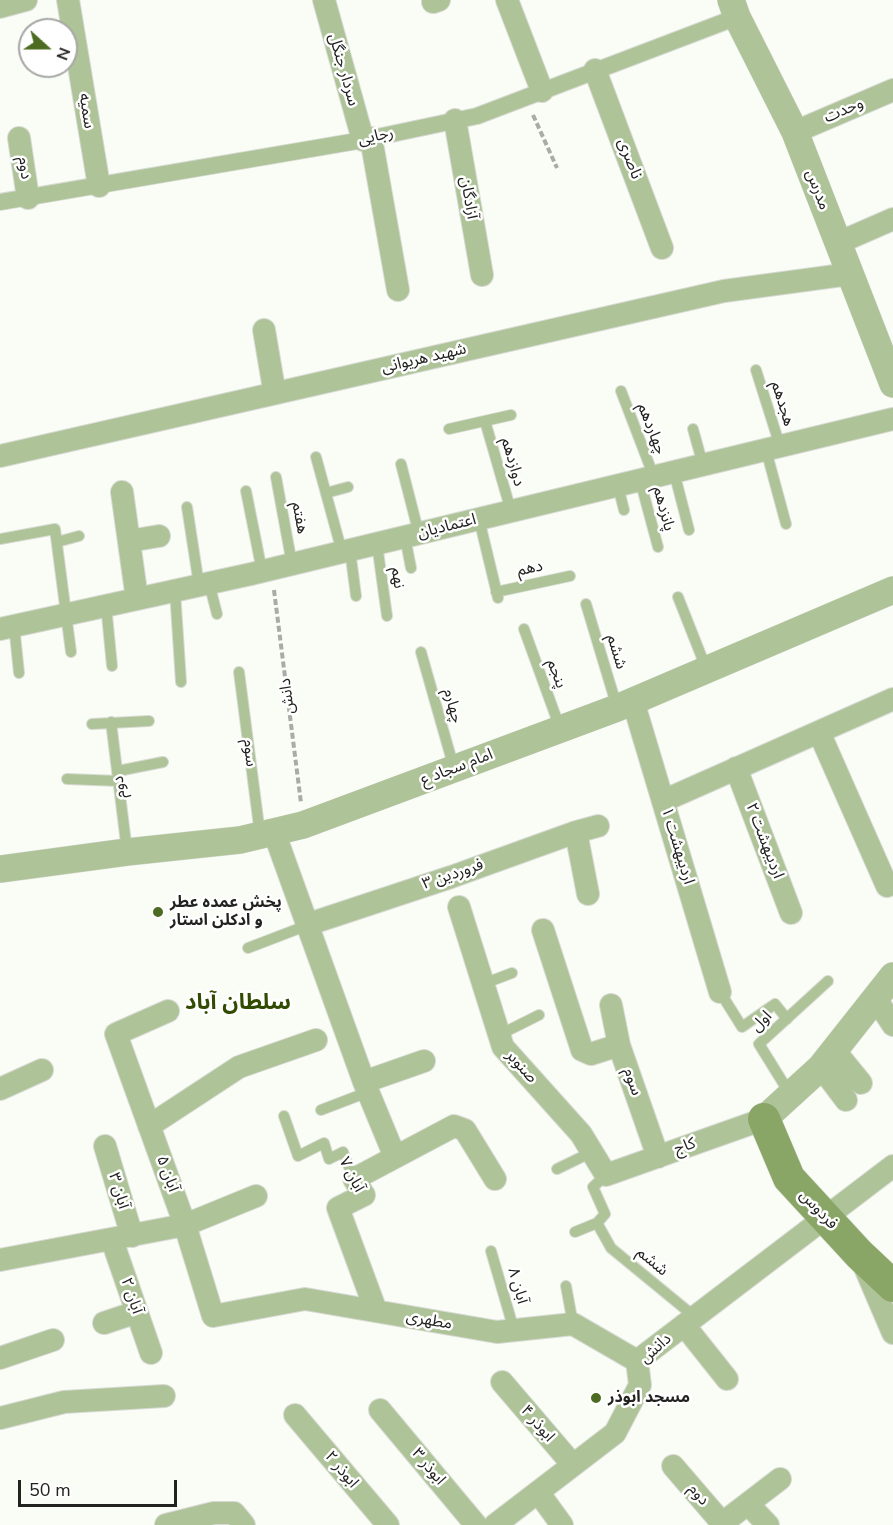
<!DOCTYPE html>
<html>
<head>
<meta charset="utf-8">
<style>
	body { margin:0 }
	#map { position:relative; width:893px; height:1525px; overflow:hidden; background:#f9fdf5; font-family:"Nunito Sans",sans-serif }
	canvas { display:block }
	.north { position:absolute; left:18px; top:18px; width:60px; height:60px; box-sizing:border-box; background:#fff; border:2px solid #a7a7a6; border-radius:50%; rotate:111deg; font-size:16px; font-weight:700; line-height:24px; text-align:center; color:#222320 }
	.north::after { content:''; display:block; margin:auto; width:21px; height:27px; background:#4e6c21; clip-path:polygon(50% 0,100% 100%,50% 72%,0 100%) }
	.scale { position:absolute; left:18px; top:1480px; width:159px; height:27px; box-sizing:border-box; border:3px solid #222320; border-top:0; padding-left:8px; font-size:18px; line-height:21px; white-space:nowrap; color:#222320; -webkit-text-stroke:4px #fff; paint-order:stroke }
</style>
</head>
<body>
<div id="map">
<canvas width="893" height="1525"></canvas>
<div class="north">N</div>
<div class="scale">50 m</div>
</div>
<script>
const g = document.querySelector('canvas').getContext('2d');
g.lineJoin = 'round';
const poly = rows => new Path2D(rows.map(r => 'M' + r).join(''));
function strokePath(path, color, width, dash) { g.strokeStyle = color; g.lineWidth = width; g.lineCap = dash ? 'butt' : 'round'; g.setLineDash(dash || []); g.stroke(path); }
function label(font, color, halo, rows, align = 'center') {
  g.font = font + ' "Nunito Sans","Noto Sans Arabic",sans-serif'; g.lineWidth = 5; g.setLineDash([]); g.textBaseline = 'middle'; g.strokeStyle = halo; g.fillStyle = color; for (const [text, x, y, turn = 0] of rows) {
    g.save(); g.translate(x, y); g.rotate((+turn || 0) * Math.PI / 180); g.textAlign = isNaN(turn) ? turn : align; if (halo) g.strokeText(text, 0, 0); g.fillText(text, 0, 0); g.restore();
  }
}
const path = poly([
	[533,115,557,168],
	[274,590,301,803]
]);
const service = poly([
	[756,370,780,446],
	[621,391,654,477],
	[485,421,511,511],
	[449,429,511,415],
	[693,429,703,465],
	[766,450,786,524],
	[316,457,342,552],
	[401,464,419,534],
	[674,472,689,530],
	[276,477,292,564],
	[640,480,658,547],
	[618,486,624,510],
	[246,491,262,571],
	[326,493,348,487],
	[187,507,199,585],
	[479,519,498,598],
	[405,537,411,568],
	[0,539,55,529,71,652],
	[57,542,79,536],
	[377,544,387,616],
	[350,550,356,596],
	[209,583,217,614],
	[175,591,181,682],
	[496,592,570,576],
	[678,597,706,668],
	[586,604,617,707],
	[106,605,112,666],
	[14,625,19,673],
	[524,629,560,728],
	[421,652,454,768],
	[239,672,260,834],
	[111,722,127,851],
	[92,724,149,721],
	[118,771,163,762],
	[67,779,119,781],
	[248,948,308,925],
	[483,984,512,973],
	[720,992,742,1027,775,1004,787,1019],
	[499,1035,539,1015],
	[790,1094,759,1044,828,981],
	[321,1110,368,1092],
	[284,1116,298,1156,324,1143,329,1159,343,1152,354,1179],
	[557,1169,592,1152],
	[597,1223,611,1248,695,1317],
	[575,1232,597,1223,605,1214,593,1187,606,1175],
	[491,1251,514,1330],
	[566,1286,573,1324]
]);
const pedestrian = poly([
	[0,202,363,140,477,116,737,17]
]);
const minor = poly([
	[68,0,99,186],
	[324,0,363,140],
	[507,0,542,91],
	[433,2,439,0],
	[0,7,26,0],
	[595,70,662,248],
	[455,120,482,275],
	[795,132,893,90],
	[19,138,28,198],
	[371,138,398,290],
	[838,243,893,219],
	[264,330,274,389],
	[0,456,724,291,850,274],
	[122,492,137,599],
	[129,541,159,536],
	[0,629,251,574,893,419],
	[633,701,720,992],
	[819,732,887,886],
	[736,768,791,913],
	[663,801,893,699],
	[274,832,364,1082,395,1157],
	[576,832,588,894],
	[459,907,503,1047,581,1134,606,1175,764,1119],
	[309,924,451,877,576,832,598,826],
	[543,930,582,1050,591,1054,619,1045],
	[876,999,893,1025],
	[611,1005,619,1045,658,1157],
	[168,1011,116,1034,185,1225,213,1316,305,1299,497,1332,573,1324,637,1361],
	[834,1050,861,1083],
	[821,1067,846,1100],
	[364,1082,424,1061],
	[0,1089,42,1070],
	[149,1126,239,1067,316,1040],
	[105,1146,132,1236],
	[112,1240,151,1353],
	[0,1260,185,1225,256,1196],
	[863,1263,893,1333],
	[376,1311,338,1208,364,1195,354,1179,454,1126,465,1130,495,1179],
	[104,1323,137,1312],
	[684,1325,727,1379],
	[0,1358,53,1340],
	[502,1382,573,1465],
	[380,1410,476,1525],
	[295,1415,388,1525],
	[0,1418,64,1402,164,1396],
	[673,1466,722,1523],
	[538,1492,562,1525],
	[748,1504,768,1525],
	[166,1525,214,1513,234,1513,244,1525],
	[495,1525,615,1433,640,1385,637,1361,893,1166],
	[720,1525,780,1479]
]);
const tertiary = poly([
	[731,0,737,17,795,132,893,384],
	[0,869,127,852,240,840,303,825,617,708,893,590],
	[764,1119,821,1067,893,976]
]);
const secondary = poly([
	[764,1119,789,1178,859,1254,893,1286]
]);
const markers = [
	[158,912,6,"#4e6c21"],
	[596,1398,6,"#4e6c21"]
];
const streetNames = [
	["سردار جنگل",343,70,74],
	["سمیه",86,111,81],
	["وحدت",844,111,-23],
	["رجایی",376,137,-12],
	["ناصری",629,159,69],
	["دوم",24,168,82],
	["مدرس",817,190,69],
	["آزادگان",468,198,80],
	["شهید هریوانی",424,359,-13],
	["هجدهم",782,404,73],
	["چهاردهم",651,429,69],
	["دوازدهم",512,462,74],
	["پانزدهم",663,509,75],
	["هفتم",299,518,80],
	["اعتمادیان",447,527,-14],
	["دهم",530,569,-12],
	["نهم",397,578,82],
	["ششم",616,652,73],
	["پنجم",556,674,70],
	["دانش",288,696,-97],
	["چهارم",452,706,74],
	["سوم",249,753,83],
	["امام سجاد ع",457,768,-21],
	["دوم",120,787,-97],
	["اردیبهشت ۲",764,841,69],
	["اردیبهشت ۱",677,846,73],
	["فروردین ۳",453,875,-19],
	["اول",762,1022,-46],
	["صنوبر",521,1067,48],
	["سوم",632,1082,71],
	["کاج",685,1147,-20],
	["آبان ۵",167,1174,70],
	["آبان ۷",351,1175,62],
	["آبان ۳",118,1191,73],
	["فردوس",818,1210,47],
	["ششم",652,1262,40],
	["آبان ۸",517,1286,74],
	["آبان ۲",131,1296,71],
	["مطهری",429,1321,10],
	["دانش",656,1349,-42],
	["ابوذر ۴",537,1424,49],
	["ابوذر ۳",428,1467,50],
	["ابوذر ۲",341,1470,50],
	["دوم",698,1495,49]
];
const poiNames = [
	["پخش عمده عطر",170,903],
	["و ادکلن استار",170,921],
	["مسجد ابوذر",608,1398]
];
const districtNames = [
	["سلطان آباد",238,1004]
];
strokePath(service, '#d7dad3', 12);
strokePath(pedestrian, '#d7dad3', 18);
strokePath(minor, '#d7dad3', 24);
strokePath(tertiary, '#d7dad3', 28);
strokePath(secondary, '#d7dad3', 33);
strokePath(path, '#a9aca6', 4, [6, 3]);
strokePath(service, '#aec398', 10);
strokePath(pedestrian, '#aec398', 16);
strokePath(minor, '#aec398', 22);
strokePath(tertiary, '#aec398', 27);
strokePath(secondary, '#89a666', 32);
for (const [x, y, r, color] of markers) { const dot = new Path2D(); dot.arc(x, y, r, 0, 2 * Math.PI); g.fillStyle = color; g.fill(dot); strokePath(dot, '#fff', 2); }
label('16px', '#222320', '#fff', streetNames);
label('bold 16px', '#222320', '#fff', poiNames, 'left');
label('bold 22px', '#314b00', '#fff', districtNames);
</script>
</body>
</html>
